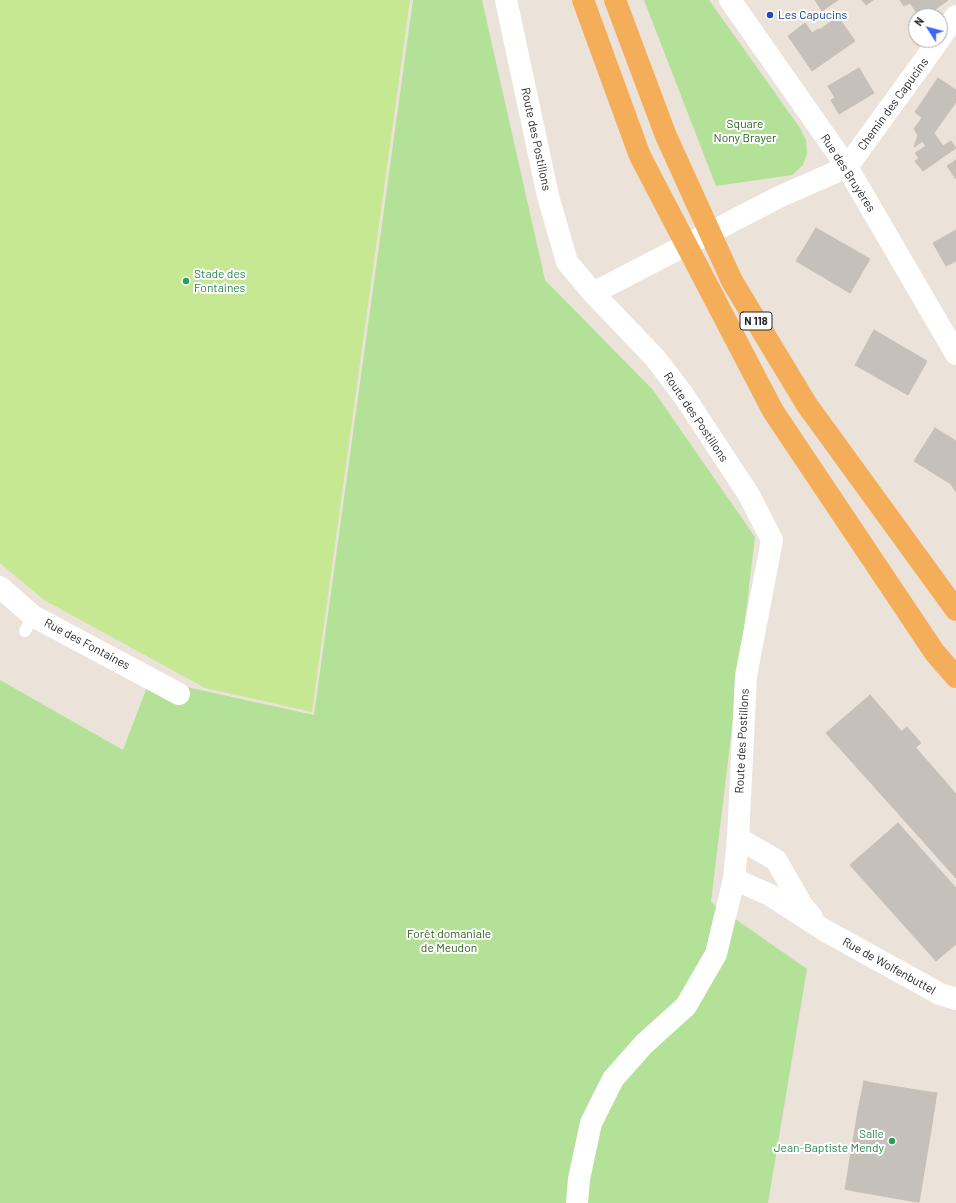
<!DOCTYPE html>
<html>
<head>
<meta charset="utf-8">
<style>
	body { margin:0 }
	#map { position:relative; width:956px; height:1203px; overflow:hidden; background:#ebe3da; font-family:Barlow,sans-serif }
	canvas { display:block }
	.north { position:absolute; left:908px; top:8px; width:40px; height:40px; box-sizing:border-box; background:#fff; border:1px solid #a9a9a9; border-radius:50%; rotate:306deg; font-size:11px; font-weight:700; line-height:16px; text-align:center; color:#282828 }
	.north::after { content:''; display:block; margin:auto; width:14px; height:18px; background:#3c66f6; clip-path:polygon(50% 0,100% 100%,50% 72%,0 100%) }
</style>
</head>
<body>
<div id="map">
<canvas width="956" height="1203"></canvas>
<div class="north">N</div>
</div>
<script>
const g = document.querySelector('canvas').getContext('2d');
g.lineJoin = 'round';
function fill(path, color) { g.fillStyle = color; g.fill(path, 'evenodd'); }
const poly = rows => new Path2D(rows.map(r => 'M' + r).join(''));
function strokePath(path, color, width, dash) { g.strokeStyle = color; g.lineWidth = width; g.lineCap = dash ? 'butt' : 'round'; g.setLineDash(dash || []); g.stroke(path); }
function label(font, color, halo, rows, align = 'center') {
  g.font = font + ' Barlow,sans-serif'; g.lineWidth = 4; g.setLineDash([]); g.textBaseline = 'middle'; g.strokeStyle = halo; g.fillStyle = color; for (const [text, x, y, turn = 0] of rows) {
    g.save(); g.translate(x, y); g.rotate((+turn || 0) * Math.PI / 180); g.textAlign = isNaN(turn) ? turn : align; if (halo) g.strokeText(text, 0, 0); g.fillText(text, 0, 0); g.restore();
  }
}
const green = poly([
	[413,0,482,0,545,280,653,390,755,537,711,902,807,969,768,1203,0,1203,0,680,123,750,150,679,314,715],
	[644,0,709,0,800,128,806,140,807,154,803,165,792,175,716,186]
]);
const pitch = poly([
	[0,0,410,0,312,712,205,688,44,600,0,563]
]);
const building = poly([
	[815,0,838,0,822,11,815,0],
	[862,0,873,0,866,5,862,0],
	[900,0,908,0,910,3,904,6,900,0],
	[908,0,948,0,926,16,919,16,908,0],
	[838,17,855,41,812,71,788,36,805,23,812,33,818,29,819,30,838,17],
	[859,68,874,93,839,114,831,100,835,98,828,86,859,68],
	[938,78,956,90,956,102,934,133,943,146,951,141,956,148,923,171,915,161,919,158,915,153,926,146,922,141,926,139,921,132,918,135,914,129,922,118,915,112,938,78],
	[921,132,926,139,914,147,918,135,921,132],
	[956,160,956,179,947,166,956,160],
	[816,228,870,259,850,293,796,261,816,228],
	[956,230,956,261,946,266,933,243,956,230],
	[874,330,927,361,908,395,855,365,874,330],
	[935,428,956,441,956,492,951,484,914,461,935,428],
	[870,695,956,794,956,878,826,733,870,695],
	[907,727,921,743,916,747,902,731,907,727],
	[898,823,956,888,956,944,936,961,850,865,898,823],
	[864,1081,873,1083,872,1087,863,1086,864,1081],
	[873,1083,929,1092,928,1097,936,1098,932,1124,926,1123,918,1170,924,1172,920,1197,912,1196,911,1201,854,1191,855,1185,846,1184,850,1158,857,1159,866,1113,858,1111,863,1086,872,1087,873,1083],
	[929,1092,937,1093,936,1098,928,1097,929,1092],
	[858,1111,866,1113,857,1159,850,1158,858,1111],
	[926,1123,932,1124,924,1172,918,1170,926,1123],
	[846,1184,855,1185,854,1191,845,1189,846,1184],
	[912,1196,920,1197,919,1202,911,1201,912,1196]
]);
const service = poly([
	[25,631,33,616]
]);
const minor = poly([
	[506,0,548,196,567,262,593,293,656,359,684,396,749,495,772,540,746,676,738,838,734,879,716,954,686,1006,644,1044,613,1079,591,1123,579,1179,577,1203],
	[940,38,956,16],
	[593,293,779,197,847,167,939,40],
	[0,587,33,616,179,694],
	[738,838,776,860,802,905,812,917],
	[734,879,770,895,824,930,940,994,956,999]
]);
const tertiary = poly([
	[730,0,847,167,956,354]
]);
const trunk = poly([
	[583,0,640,156,773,411,935,653,956,677],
	[615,0,666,136,732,281,807,405,956,610]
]);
const markers = [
	[770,15,4,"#1a4fb4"],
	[186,281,4,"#2e9e5b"],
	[892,1141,4,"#2e9e5b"]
];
const shields = [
	[756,321,32]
];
const shieldNames = [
	["N 118",756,321]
];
const transitNames = [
	["Les Capucins",778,15]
];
const streetNames = [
	["Chemin des Capucins",893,104,-54],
	["Route des Postillons",536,139,78],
	["Rue des Bruyères",848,173,57],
	["Route des Postillons",696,417,56],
	["Rue des Fontaines",87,644,28],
	["Route des Postillons",742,741,-87],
	["Rue de Wolfenbuttel",889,966,29]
];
const parkNames = [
	["Square",745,124],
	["Nony Brayer",745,138],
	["Forêt domaniale",449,934],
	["de Meudon",449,948]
];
const leisureNames = [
	["Stade des",194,274],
	["Fontaines",194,288],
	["Salle",884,1134,"right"],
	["Jean-Baptiste Mendy",884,1148,"right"]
];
fill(green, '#b3e197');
fill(pitch, '#c7e893');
fill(building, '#c6c0ba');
strokePath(building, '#c6bfb4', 1);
strokePath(service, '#fff', 12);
strokePath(minor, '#fff', 22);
strokePath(tertiary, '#fff', 22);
strokePath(trunk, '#f4ae59', 22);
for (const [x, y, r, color] of markers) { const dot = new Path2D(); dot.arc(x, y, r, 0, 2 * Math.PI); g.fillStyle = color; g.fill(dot); strokePath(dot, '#fff', 1.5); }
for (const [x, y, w] of shields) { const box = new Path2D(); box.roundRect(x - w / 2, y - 9, w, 18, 3); g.fillStyle = '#fff'; g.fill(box); strokePath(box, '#282828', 1); }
label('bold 11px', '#282828', null, shieldNames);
label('12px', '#164399', '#fff', transitNames, 'left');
label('12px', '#282828', '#fff', streetNames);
label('12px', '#2d631b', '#fff', parkNames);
label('12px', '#27864d', '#fff', leisureNames, 'left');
</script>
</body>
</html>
